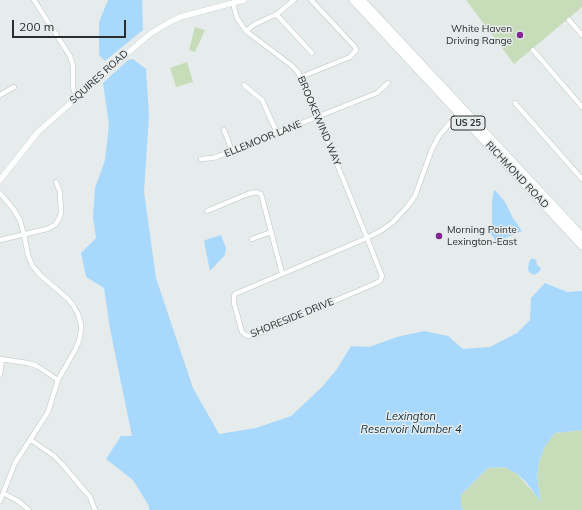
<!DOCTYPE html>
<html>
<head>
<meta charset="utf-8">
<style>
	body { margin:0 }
	#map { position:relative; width:582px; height:510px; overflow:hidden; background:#e5eceb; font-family:Mulish,sans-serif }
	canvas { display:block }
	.scale { position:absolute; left:12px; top:20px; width:114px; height:18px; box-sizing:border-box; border:2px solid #2a2d2d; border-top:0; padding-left:5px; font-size:12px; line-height:14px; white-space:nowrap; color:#2a2d2d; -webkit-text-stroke:3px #e5eceb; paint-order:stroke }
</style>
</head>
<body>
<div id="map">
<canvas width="582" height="510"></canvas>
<div class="scale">200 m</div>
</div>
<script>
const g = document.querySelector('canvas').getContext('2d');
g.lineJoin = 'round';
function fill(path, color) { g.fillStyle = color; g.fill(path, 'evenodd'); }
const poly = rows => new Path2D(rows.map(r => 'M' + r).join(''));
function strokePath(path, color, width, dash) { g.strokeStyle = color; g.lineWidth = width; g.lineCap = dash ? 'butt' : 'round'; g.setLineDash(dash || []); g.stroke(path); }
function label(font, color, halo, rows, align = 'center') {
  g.font = font + ' Mulish,sans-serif'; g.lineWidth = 3; g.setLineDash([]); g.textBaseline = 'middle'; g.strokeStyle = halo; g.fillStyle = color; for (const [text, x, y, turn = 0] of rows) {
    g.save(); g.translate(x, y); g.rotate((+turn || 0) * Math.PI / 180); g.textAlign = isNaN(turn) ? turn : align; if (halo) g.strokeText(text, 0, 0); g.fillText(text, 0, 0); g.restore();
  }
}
const green = poly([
	[466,0,582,0,582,7,514,64],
	[195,27,205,30,195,52,189,50],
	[187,62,193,82,176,87,170,68],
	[582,430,582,510,463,510,461,505,461,495,488,468,504,467,516,473,541,501,537,477,539,462,545,446,555,433]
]);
const water = poly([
	[108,0,142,0,143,30,105,61,99,55,99,22],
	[133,59,146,69,149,115,144,192,156,278,193,388,219,434,256,428,291,416,322,387,337,369,351,346,369,347,397,337,424,331,448,336,463,349,490,347,517,333,530,320,531,298,545,283,567,292,582,291,582,430,555,433,545,446,539,462,537,477,541,502,526,482,516,473,504,467,488,468,461,495,461,505,463,510,149,510,149,506,133,480,106,459,121,436,132,436,110,329,104,288,86,277,81,253,96,238,93,217,95,188,105,160,109,125,103,83,128,60],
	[494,190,496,191,505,202,513,218,522,231,496,242,490,232,492,222,492,201],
	[221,235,226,248,225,255,210,271,204,241,208,239],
	[532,258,536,260,537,265,541,268,539,272,534,275,529,272,528,268,529,262]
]);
const minor = poly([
	[34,0,70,56,73,66,73,88,77,98],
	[233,3,237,18,246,31,291,65,297,71,303,81,348,191,367,238,382,276,380,281,374,284,255,335,247,336,242,332,234,303,234,296,235,294,367,238,382,230,392,223,407,207,415,196,432,149,439,136,459,112],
	[276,14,312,53],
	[569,20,582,35],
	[246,31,255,24,277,14,294,0],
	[533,50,582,107],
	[301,77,350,57,356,50,355,47,311,0],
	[244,85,262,100,277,133],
	[0,95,14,87],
	[515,103,582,179],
	[224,130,232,151],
	[201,159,213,158,219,156,377,93,388,83],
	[0,193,14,210,20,220,24,235,28,255,32,265,40,275,68,299,73,305,78,314,81,324,81,331,79,341,74,352,58,380,48,412,15,463,0,501],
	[207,211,248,194,256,192,261,194,282,273],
	[252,239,271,232],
	[0,240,47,229,55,225,59,219,61,213,60,192,56,182],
	[0,359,28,363,37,366,58,380],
	[0,375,2,359],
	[31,440,54,456,62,464,90,497,95,510],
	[3,493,18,501,29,510]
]);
const tertiary = poly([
	[0,180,38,132,109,69,150,34,168,23,180,17,244,0]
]);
const trunk = poly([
	[353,0,582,246],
	[362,0,582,236]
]);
const markers = [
	[520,35,4,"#842690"],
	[439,236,4,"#842690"]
];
const shields = [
	[468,123,34]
];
const shieldNames = [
	["US 25",468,123]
];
const poiNames = [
	["White Haven",512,29],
	["Driving Range",512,41],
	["Morning Pointe",447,230,"left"],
	["Lexington-East",447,242,"left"]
];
const streetNames = [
	["SQUIRES ROAD",99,77,-42],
	["BROOKEWIND WAY",319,121,67],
	["ELLEMOOR LANE",263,139,-22],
	["RICHMOND ROAD",517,175,47],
	["SHORESIDE DRIVE",292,318,-22]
];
const waterNames = [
	["Lexington",411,417],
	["Reservoir Number 4",411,430]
];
fill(green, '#c7dcb8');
fill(water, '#a9d8fd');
strokePath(minor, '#bdc3c2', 5.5);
strokePath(tertiary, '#bdc3c2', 6);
strokePath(trunk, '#bdc3c2', 8);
strokePath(minor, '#fff', 4.5);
strokePath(tertiary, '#fff', 5.5);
strokePath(trunk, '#fff', 7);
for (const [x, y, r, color] of markers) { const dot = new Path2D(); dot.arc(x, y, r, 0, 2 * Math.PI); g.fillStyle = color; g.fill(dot); strokePath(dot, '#e5eceb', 1.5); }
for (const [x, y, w] of shields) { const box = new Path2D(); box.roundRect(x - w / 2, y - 7, w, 14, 3); g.fillStyle = '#e5eceb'; g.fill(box); strokePath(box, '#2a2d2d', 1); }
label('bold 9px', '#2a2d2d', null, shieldNames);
label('10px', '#2a2d2d', '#e5eceb', poiNames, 'right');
label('10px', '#2a2d2d', '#e5eceb', streetNames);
label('italic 11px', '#122d3f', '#e5eceb', waterNames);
</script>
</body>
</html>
